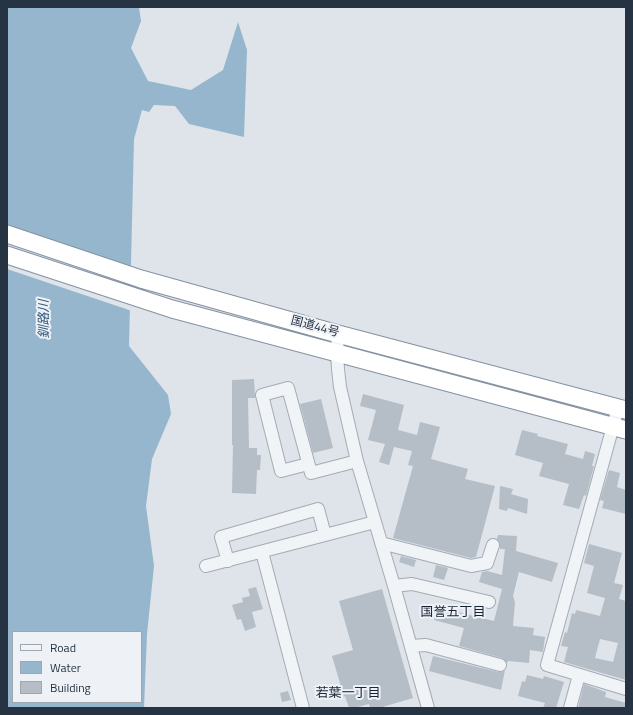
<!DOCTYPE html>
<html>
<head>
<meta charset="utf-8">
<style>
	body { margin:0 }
	#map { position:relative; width:633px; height:715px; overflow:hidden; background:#dee4e9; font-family:"Titillium Web",sans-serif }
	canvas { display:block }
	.frame { position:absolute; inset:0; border:8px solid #263342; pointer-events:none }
	.legend { position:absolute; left:12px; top:631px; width:130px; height:72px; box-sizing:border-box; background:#eef2f7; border:1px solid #9ea6af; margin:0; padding:5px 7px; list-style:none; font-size:12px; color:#263342 }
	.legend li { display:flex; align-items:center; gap:8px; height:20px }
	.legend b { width:20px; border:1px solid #9ea6af }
</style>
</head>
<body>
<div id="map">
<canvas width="633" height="715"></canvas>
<div class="frame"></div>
<ul class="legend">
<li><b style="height:5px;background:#f1f4f7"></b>Road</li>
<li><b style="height:11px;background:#95b6cd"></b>Water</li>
<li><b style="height:11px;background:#b5bdc7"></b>Building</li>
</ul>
</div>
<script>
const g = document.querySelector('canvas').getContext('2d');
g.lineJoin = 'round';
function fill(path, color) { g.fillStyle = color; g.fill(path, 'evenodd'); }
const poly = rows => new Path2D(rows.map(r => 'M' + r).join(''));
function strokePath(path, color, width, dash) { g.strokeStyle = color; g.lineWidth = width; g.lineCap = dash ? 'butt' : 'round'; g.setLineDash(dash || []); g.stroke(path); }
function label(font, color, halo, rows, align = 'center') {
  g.font = font + ' "Titillium Web","Noto Sans JP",sans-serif'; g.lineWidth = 4; g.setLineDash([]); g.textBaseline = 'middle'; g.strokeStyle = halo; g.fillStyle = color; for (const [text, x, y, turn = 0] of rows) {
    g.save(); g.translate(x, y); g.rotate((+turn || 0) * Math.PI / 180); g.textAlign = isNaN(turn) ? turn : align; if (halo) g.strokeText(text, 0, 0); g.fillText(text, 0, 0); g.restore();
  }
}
const water = poly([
	[7,7,139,7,141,21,131,48,148,81,191,90,223,70,238,22,247,50,244,137,189,124,175,106,154,105,149,112,142,110,134,139,129,346,168,395,171,414,152,459,146,506,154,566,147,634,144,708,7,708],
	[13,632,141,632,141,702,13,702]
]);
const pier = poly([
	[7,225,134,269,132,311,7,269]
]);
const building = poly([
	[254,379,255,398,248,398,249,448,257,448,257,455,261,455,260,470,257,470,256,494,232,493,233,445,232,445,232,380],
	[363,394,404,405,398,430,417,435,420,422,440,427,431,459,468,469,465,479,495,486,476,557,471,558,393,538,413,466,408,465,412,451,394,447,389,465,379,462,385,444,368,440,376,410,360,406],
	[321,399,333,448,313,453,300,404],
	[522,430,538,434,537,436,568,444,565,454,583,459,585,451,595,454,592,466,594,466,586,496,584,495,579,509,563,505,569,484,539,476,543,463,515,455],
	[609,470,620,473,617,487,626,490,626,514,602,508,604,501,600,500],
	[500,486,513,489,511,494,528,499,527,514,508,508,507,511,499,509],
	[498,535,517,536,516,551,558,563,552,582,519,572,513,596,515,602,513,626,534,628,533,635,545,637,543,652,530,650,529,663,508,661,507,663,502,658,459,646,464,628,434,620,437,607,494,621,502,589,479,582,482,572,487,571,502,575,505,549,500,549,500,544,497,539],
	[589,544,622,553,614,583,623,585,619,599,626,601,626,680,564,662,568,647,561,646,565,632,567,633,572,613,575,614,576,610,600,616,605,598,587,593,594,566,584,563],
	[600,639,618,643,613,662,595,658],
	[401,556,416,560,414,567,399,562],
	[436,565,448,568,444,580,433,577],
	[256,587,263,609,252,612,256,627,245,631,241,619,237,620,232,605,243,602,242,598,250,596,248,589],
	[382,589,413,698,379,708,370,708,369,704,354,708,349,708,345,696,344,697,332,656,353,650,339,601],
	[433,656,498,672,502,672,505,670,501,690,429,671],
	[527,675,543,679,544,676,564,682,556,708,543,708,545,703,518,696,522,681,525,682],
	[584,684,606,692,605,697,626,703,626,708,578,708],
	[288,691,291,700,282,702,280,693]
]);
const minor = poly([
	[338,334,337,353,338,369,340,387,357,461,394,586,428,708],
	[618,408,547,665,626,689],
	[308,464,281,471,262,395,288,388,311,473,357,461],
	[381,543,471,566,487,563,493,545],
	[262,552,303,708],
	[228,561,221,537,318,509,325,535],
	[206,566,375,522],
	[394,586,412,584,489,602],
	[411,646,426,645,500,665],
	[570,708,579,675]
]);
const highway = poly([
	[7,234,141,279,338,334,626,410],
	[7,255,172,309,626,430]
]);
const streetNames = [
	["国道44号",315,327,15]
];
const waterNames = [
	["釧路川",45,319,-91]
];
const neighbourhoodNames = [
	["国誉五丁目",453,613],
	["若葉一丁目",348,694]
];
fill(water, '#95b6cd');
fill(pier, '#dee4e9');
fill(building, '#b5bdc7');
strokePath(minor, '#a3abb4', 14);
strokePath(highway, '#8492a2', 19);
strokePath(minor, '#f1f4f7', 12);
strokePath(highway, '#fff', 17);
label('12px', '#263342', '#eef2f7', streetNames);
label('italic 13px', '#2c567a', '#eef2f7', waterNames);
label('13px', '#182333', '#eef2f7', neighbourhoodNames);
</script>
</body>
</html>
